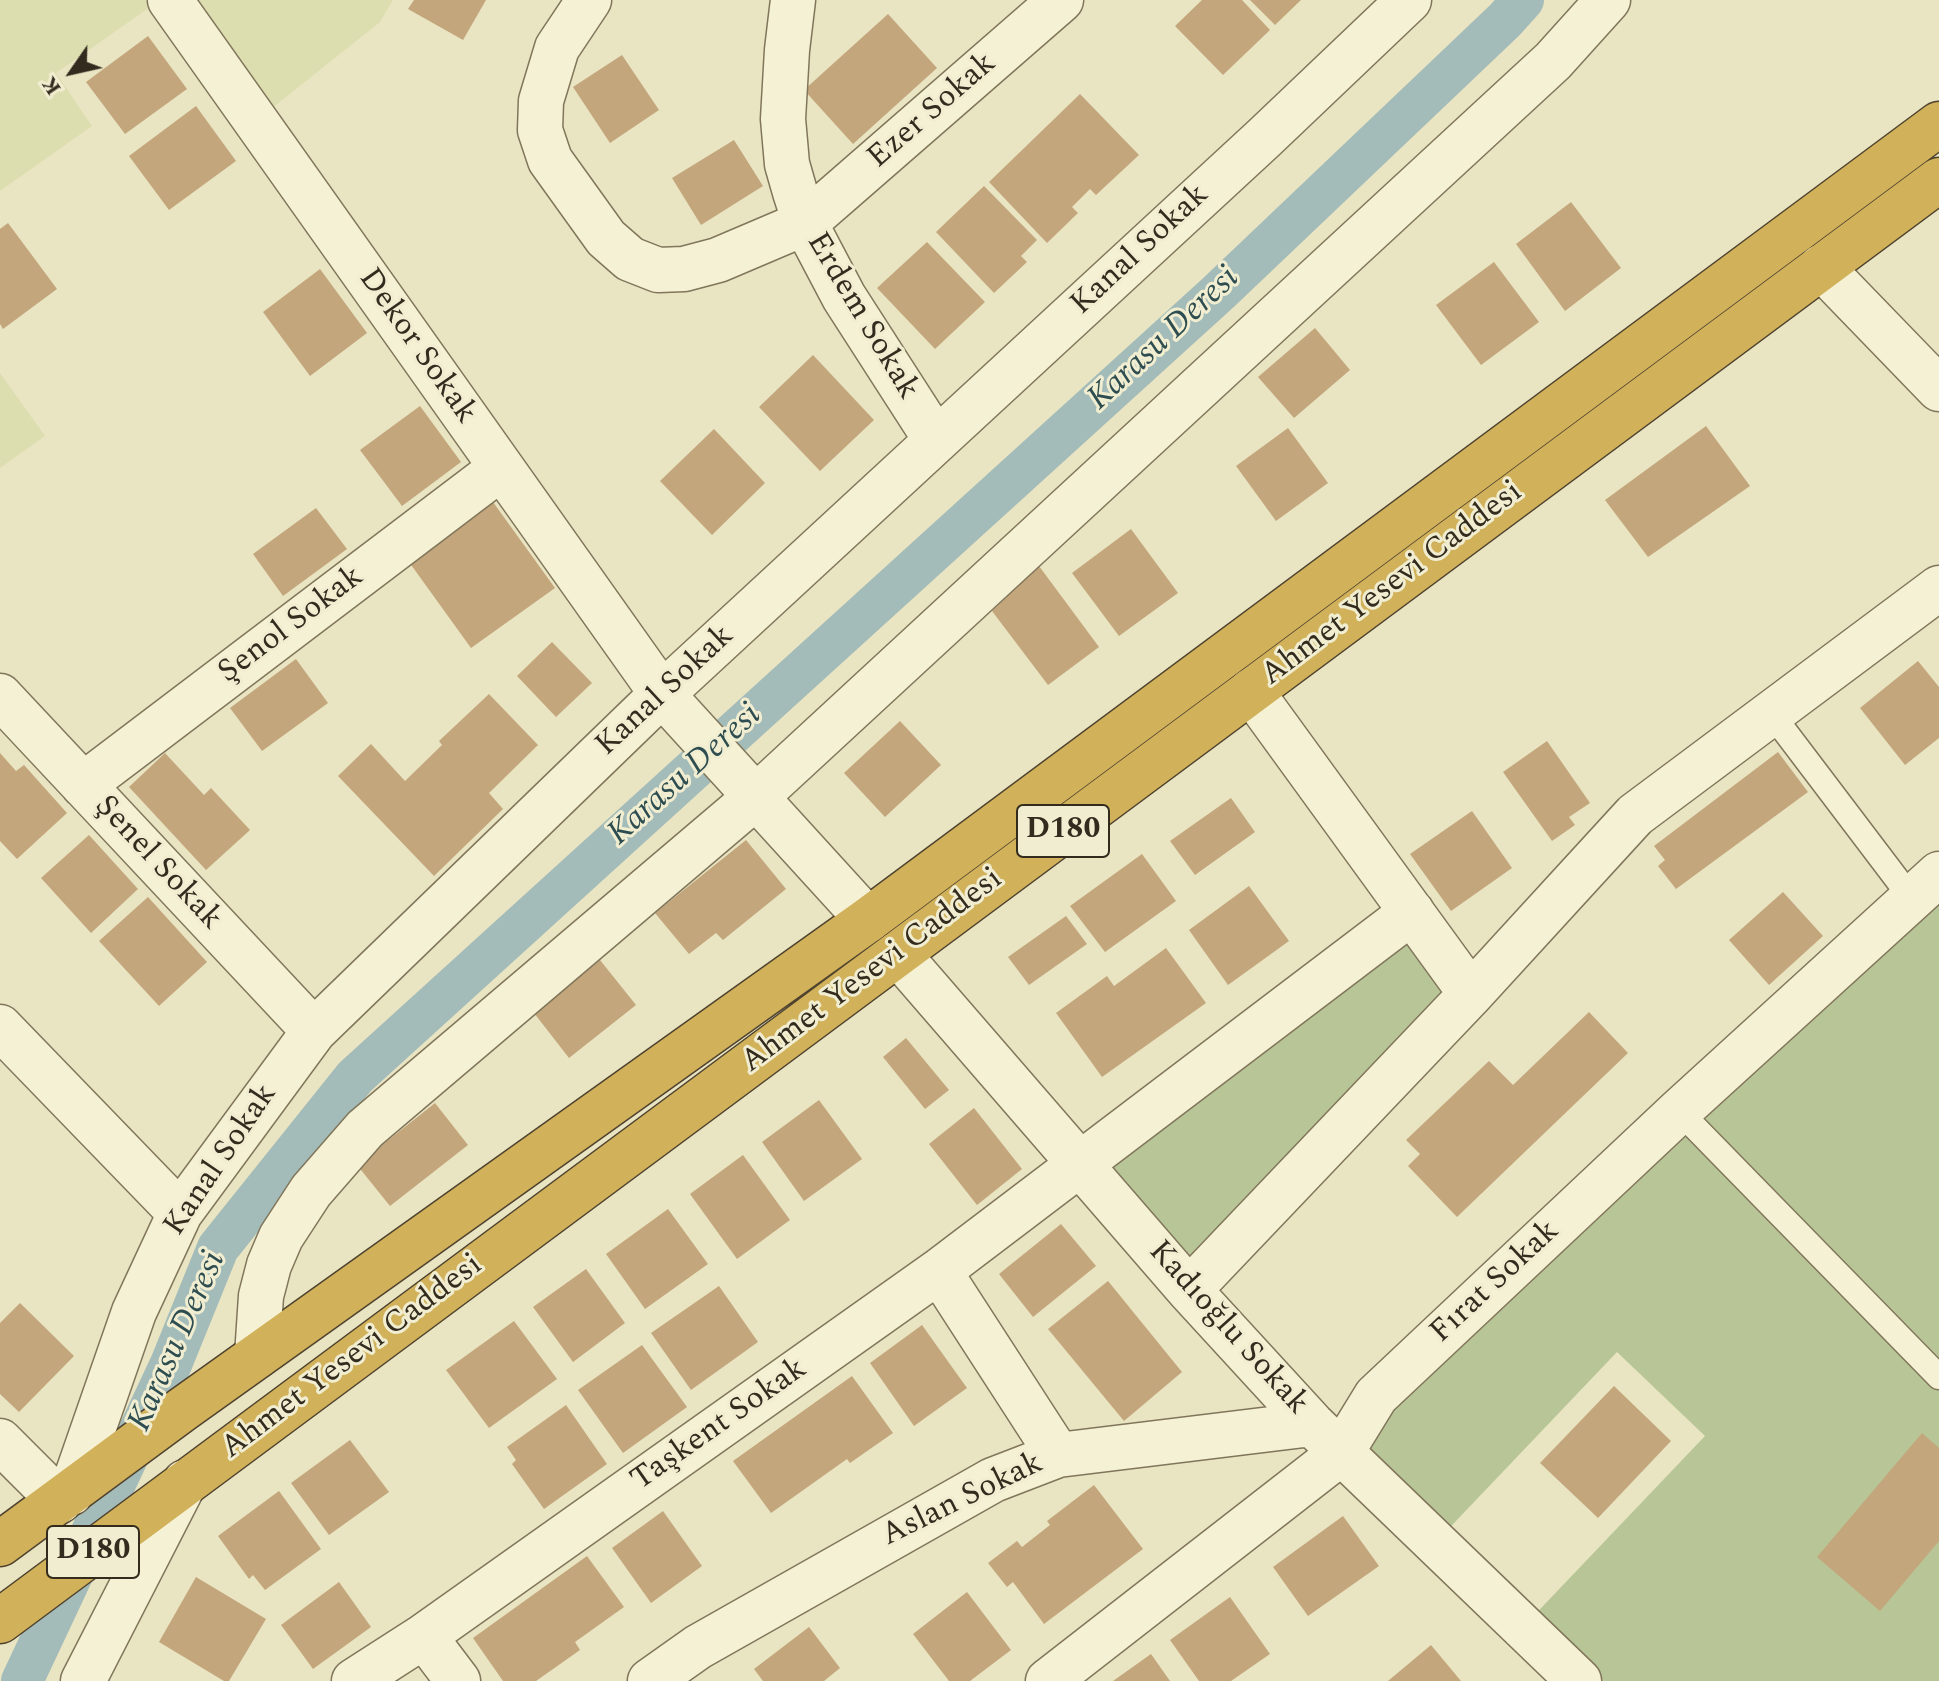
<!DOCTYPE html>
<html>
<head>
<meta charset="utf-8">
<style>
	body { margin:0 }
	#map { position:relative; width:1939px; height:1681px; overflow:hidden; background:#e9e4c2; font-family:Spectral,serif }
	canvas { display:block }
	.north { position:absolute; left:32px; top:32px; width:80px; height:80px; -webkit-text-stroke:6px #f1edd1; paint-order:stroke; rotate:236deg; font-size:22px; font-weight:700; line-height:32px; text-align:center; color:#322b1e }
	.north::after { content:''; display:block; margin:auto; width:28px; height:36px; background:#322b1e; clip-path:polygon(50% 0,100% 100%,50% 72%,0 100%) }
</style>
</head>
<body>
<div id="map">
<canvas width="1939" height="1681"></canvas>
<div class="north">K</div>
</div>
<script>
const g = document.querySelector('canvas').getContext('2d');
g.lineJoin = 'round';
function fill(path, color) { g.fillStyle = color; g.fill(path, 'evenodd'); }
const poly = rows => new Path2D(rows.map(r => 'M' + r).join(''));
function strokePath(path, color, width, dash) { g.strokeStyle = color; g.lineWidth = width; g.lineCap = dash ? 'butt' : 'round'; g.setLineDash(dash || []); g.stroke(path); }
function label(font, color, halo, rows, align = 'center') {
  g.font = font + ' Spectral,serif'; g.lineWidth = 6; g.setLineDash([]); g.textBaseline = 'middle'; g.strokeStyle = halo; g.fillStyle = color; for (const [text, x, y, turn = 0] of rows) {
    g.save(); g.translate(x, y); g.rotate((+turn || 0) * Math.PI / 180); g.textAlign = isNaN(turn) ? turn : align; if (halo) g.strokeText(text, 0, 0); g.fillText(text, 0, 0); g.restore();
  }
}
const farmland = poly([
	[0,0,160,0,56,73,92,126,0,191],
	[170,0,393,0,380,22,256,121],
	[0,373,45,436,0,468]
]);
const green = poly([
	[1939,874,1939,1681,1579,1681,1523,1627,1705,1436,1617,1352,1435,1543,1341,1453],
	[1412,912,1471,994,1189,1290,1081,1165]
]);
const canal = poly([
	[22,1681,171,1364,218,1248,355,1077,1218,293,1505,20,1523,0]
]);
const building = poly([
	[414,0,486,0,463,40,408,9],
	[1202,0,1242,0,1270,30,1223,75,1175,26],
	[1250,0,1301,0,1275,25],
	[888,14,937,68,853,144,804,90],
	[148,36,187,89,125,134,86,82],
	[622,55,659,110,610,143,573,87],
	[1080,94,1139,155,1096,195,1090,189,1072,207,1078,213,1047,243,989,182],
	[196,106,236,161,169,210,129,156],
	[734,140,763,186,701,225,672,178],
	[984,186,1037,240,1021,256,1027,262,994,293,936,232],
	[1571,202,1621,268,1565,311,1516,244],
	[8,223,57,289,3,329,0,324,0,229],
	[927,242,985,302,935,349,877,288],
	[1494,262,1539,322,1481,365,1436,305],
	[320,269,367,333,310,376,263,312],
	[1315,328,1350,370,1294,418,1258,377],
	[813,355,874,420,820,471,759,407],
	[420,406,461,462,402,506,360,450],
	[1706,426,1750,486,1648,557,1605,500],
	[1288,428,1328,483,1276,521,1236,466],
	[714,429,765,483,712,535,660,481],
	[493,502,555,588,471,648,409,562],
	[316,508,347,549,283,596,253,554],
	[1131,529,1178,593,1119,636,1072,573],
	[1039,566,1099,647,1048,685,992,611],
	[552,642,592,683,556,717,517,676],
	[296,659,328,703,262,751,230,708],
	[1918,661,1939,687,1939,738,1905,765,1860,708],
	[489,694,538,745,489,793,503,809,434,876,338,776,371,744,405,781,442,745,439,741],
	[900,721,941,765,885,817,844,773],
	[1547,741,1590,803,1569,817,1575,825,1552,841,1503,772],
	[1778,752,1808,792,1676,889,1658,866,1665,860,1654,846],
	[0,753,16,771,24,765,67,813,17,859,0,841],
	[165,753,204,795,211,788,250,830,206,870,129,787],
	[1231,798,1255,832,1195,875,1170,841],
	[1472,811,1512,868,1451,911,1410,854],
	[89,835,138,889,91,933,41,878],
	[746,840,786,889,723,940,716,933,689,954,655,913],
	[1142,854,1176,901,1105,952,1070,906],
	[1249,886,1289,941,1228,985,1189,930],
	[1783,892,1823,936,1769,985,1729,940],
	[148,897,207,962,159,1006,99,941],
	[1066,916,1087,944,1029,985,1008,957],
	[1166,948,1206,1003,1102,1077,1056,1013,1107,976,1114,986],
	[600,960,636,1005,569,1058,534,1013],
	[1589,1012,1628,1053,1457,1217,1408,1166,1420,1154,1406,1140,1489,1061,1513,1085],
	[906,1038,949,1090,925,1109,883,1057],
	[819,1100,862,1159,804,1201,762,1142],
	[435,1103,468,1145,390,1206,357,1165],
	[974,1108,1022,1169,977,1205,929,1144],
	[743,1155,790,1220,737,1259,690,1194],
	[668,1209,708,1264,645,1309,606,1254],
	[1061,1224,1096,1266,1033,1317,999,1274],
	[586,1269,625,1323,573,1362,533,1307],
	[1108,1281,1182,1372,1124,1421,1048,1329],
	[719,1286,758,1342,691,1390,651,1333],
	[20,1303,74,1356,19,1412,0,1394,0,1323],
	[514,1321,557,1379,489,1428,446,1370],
	[922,1325,967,1388,914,1426,870,1363],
	[642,1345,687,1407,623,1453,578,1390],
	[852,1376,893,1433,850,1463,847,1459,771,1513,733,1461],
	[1614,1386,1671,1441,1598,1518,1540,1463],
	[566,1405,607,1464,544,1509,512,1464,516,1460,507,1447],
	[1922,1433,1939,1448,1939,1541,1880,1611,1817,1557],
	[350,1440,389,1492,329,1535,291,1483],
	[1094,1485,1143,1549,1044,1624,1013,1582,1007,1587,988,1563,1017,1541,1022,1547,1050,1525,1047,1521],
	[279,1491,321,1549,265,1590,253,1575,249,1579,218,1536],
	[663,1511,702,1566,651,1603,612,1548],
	[1343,1516,1379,1566,1308,1616,1273,1567],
	[587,1556,624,1607,575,1642,580,1650,536,1681,503,1681,473,1638],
	[196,1577,266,1619,229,1681,224,1681,159,1642],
	[339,1582,371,1627,313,1669,281,1625],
	[967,1592,1011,1650,970,1681,949,1681,913,1634],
	[1230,1597,1270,1654,1231,1681,1199,1681,1170,1640],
	[809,1627,840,1668,824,1681,763,1681,754,1669],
	[1431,1645,1461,1681,1388,1681],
	[1151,1654,1170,1681,1113,1681]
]);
const lane = poly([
	[1771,713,1912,899],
	[1679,1111,1939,1377]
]);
const street = poly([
	[170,0,662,694,868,920],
	[589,0,557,48,541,101,540,130,550,160,606,238,630,259,658,270,684,269,718,260,805,223,1061,0],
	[793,0,787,50,783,119,787,164,795,192,805,223,844,297,936,440],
	[1821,267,1939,389],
	[1251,691,1471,994],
	[0,696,314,1031],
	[83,785,501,468],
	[898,954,1189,1290,1312,1424,1579,1681],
	[0,1027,180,1213],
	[939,1271,1058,1455],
	[1189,1290,1471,994,1635,815,1939,588],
	[257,1356,261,1296,269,1265,281,1237,311,1191,365,1129,757,796,1553,61,1608,0],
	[0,1441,60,1501],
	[71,1493,134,1312,180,1213,314,1031,662,694,1264,138,1409,0],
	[424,1636,458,1681],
	[83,1681,185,1482],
	[354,1681,424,1636,939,1271,1412,912],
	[650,1681,698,1647,993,1480,1058,1455,1312,1424],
	[1048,1681,1341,1453,1376,1396,1679,1111,1939,874]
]);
const highway = poly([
	[0,1544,183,1409,868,920,1939,124],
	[0,1621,1939,180]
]);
const shields = [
	[1063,831,92],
	[93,1552,92]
];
const shieldNames = [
	["D180",1063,831],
	["D180",93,1552]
];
const streetNames = [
	["Ezer Sokak",933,112,-41],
	["Kanal Sokak",1141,251,-43],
	["Erdem Sokak",861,317,59],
	["Dekor Sokak",416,347,55],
	["Ahmet Yesevi Caddesi",1393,585,-37],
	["Şenol Sokak",292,626,-37],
	["Kanal Sokak",666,692,-43],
	["Şenel Sokak",157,864,47],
	["Ahmet Yesevi Caddesi",873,972,-37],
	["Kanal Sokak",222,1161,-56],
	["Fırat Sokak",1496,1283,-43],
	["Kadıoğlu Sokak",1227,1329,48],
	["Ahmet Yesevi Caddesi",353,1358,-37],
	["Taşkent Sokak",720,1426,-35],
	["Aslan Sokak",963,1501,-26]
];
const waterNames = [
	["Karasu Deresi",1165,340,-43],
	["Karasu Deresi",686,776,-42],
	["Karasu Deresi",179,1342,-66]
];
fill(farmland, '#dddeb0');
fill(green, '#b8c697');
strokePath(canal, '#a4bcb9', 42);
fill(building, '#c3a67c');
strokePath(lane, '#81765b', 27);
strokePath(street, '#81765b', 47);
strokePath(highway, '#4f432f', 47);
strokePath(lane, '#f5f1d4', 24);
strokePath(street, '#f5f1d4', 44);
strokePath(highway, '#d1b15a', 44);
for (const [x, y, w] of shields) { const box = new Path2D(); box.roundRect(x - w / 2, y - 26, w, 52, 6); g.fillStyle = '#f1edd1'; g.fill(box); strokePath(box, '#322b1e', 2); }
label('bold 30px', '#322b1e', null, shieldNames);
label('32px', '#322b1e', '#f1edd1', streetNames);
label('italic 34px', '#2e4d50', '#f1edd1', waterNames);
</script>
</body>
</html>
